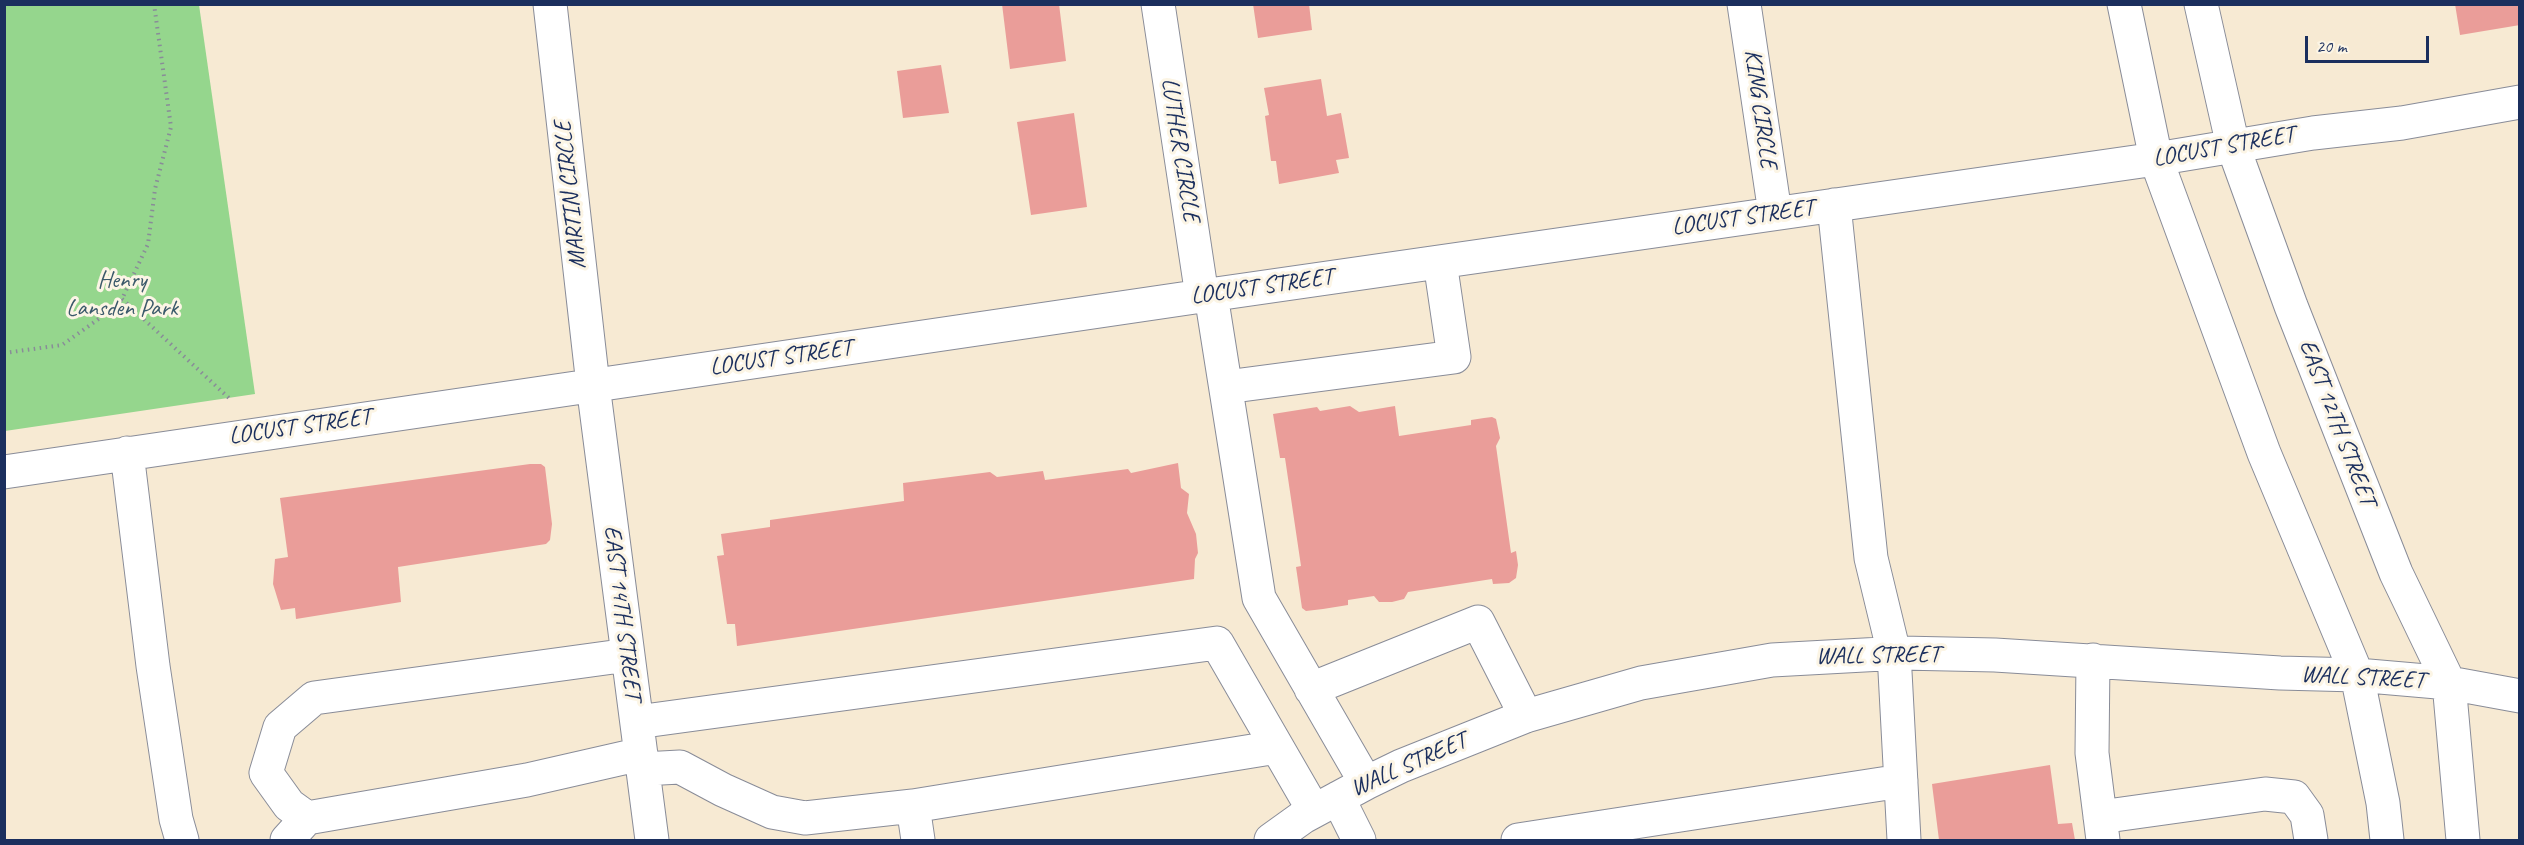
<!DOCTYPE html>
<html>
<head>
<meta charset="utf-8">
<style>
	body { margin:0 }
	#map { position:relative; width:2524px; height:845px; overflow:hidden; background:#f7ead3; font-family:Caveat,sans-serif }
	canvas { display:block }
	.frame { position:absolute; inset:0; border:6px solid #1b2f5e; pointer-events:none }
	.scale { position:absolute; left:2305px; top:36px; width:124px; height:27px; box-sizing:border-box; border:3px solid #1b2f5e; border-top:0; padding-left:8px; font-size:18px; line-height:21px; white-space:nowrap; color:#1b2f5e; -webkit-text-stroke:4px #fcf5e5; paint-order:stroke }
</style>
</head>
<body>
<div id="map">
<canvas width="2524" height="845"></canvas>
<div class="frame"></div>
<div class="scale">20 m</div>
</div>
<script>
const g = document.querySelector('canvas').getContext('2d');
g.lineJoin = 'round';
function fill(path, color) { g.fillStyle = color; g.fill(path, 'evenodd'); }
const poly = rows => new Path2D(rows.map(r => 'M' + r).join(''));
function strokePath(path, color, width, dash) { g.strokeStyle = color; g.lineWidth = width; g.lineCap = dash ? 'butt' : 'round'; g.setLineDash(dash || []); g.stroke(path); }
function label(font, color, halo, rows, align = 'center') {
  g.font = font + ' Caveat,sans-serif'; g.lineWidth = 6; g.setLineDash([]); g.textBaseline = 'middle'; g.strokeStyle = halo; g.fillStyle = color; for (const [text, x, y, turn = 0] of rows) {
    g.save(); g.translate(x, y); g.rotate((+turn || 0) * Math.PI / 180); g.textAlign = isNaN(turn) ? turn : align; if (halo) g.strokeText(text, 0, 0); g.fillText(text, 0, 0); g.restore();
  }
}
const green = poly([
	[4,5,199,5,255,394,5,431]
]);
const building = poly([
	[1002,4,1059,4,1066,61,1010,69],
	[1253,4,1309,4,1312,30,1258,38],
	[2455,4,2520,4,2520,25,2460,35],
	[941,65,949,113,903,118,897,71],
	[1321,79,1327,116,1341,113,1349,158,1336,160,1339,173,1279,184,1276,161,1271,161,1265,116,1269,115,1264,88],
	[1074,113,1087,207,1031,215,1017,122],
	[1350,406,1359,412,1395,406,1399,436,1471,425,1471,420,1484,418,1492,417,1496,419,1500,438,1496,446,1511,553,1516,551,1518,565,1516,578,1509,583,1493,584,1492,579,1408,592,1404,599,1392,602,1379,602,1374,596,1348,600,1348,605,1323,609,1306,611,1302,608,1296,567,1301,566,1285,458,1280,458,1273,414,1317,407,1320,411],
	[1178,463,1181,488,1189,494,1187,513,1196,534,1198,553,1195,559,1194,579,737,646,735,624,727,624,717,556,724,555,721,534,770,527,770,520,904,501,903,483,990,472,997,477,1043,471,1045,480,1128,469,1131,473],
	[530,464,541,464,545,467,552,524,550,540,546,544,398,567,401,602,296,619,295,608,281,610,273,584,275,559,288,557,280,498],
	[2050,765,2058,824,2072,823,2075,840,1939,840,1932,784]
]);
const path = poly([
	[122,299,230,399],
	[4,353,62,345,100,318,122,299,148,244,155,189,171,127,154,4]
]);
const minor = poly([
	[550,4,593,385,652,840],
	[1158,4,1202,296],
	[1744,4,1775,213],
	[2124,4,2156,159,2264,453,2357,675,2383,803,2387,840],
	[2201,4,2233,146,2291,306,2396,573,2449,683,2463,840],
	[1834,205,1871,558,1894,653,1904,840],
	[1211,295,1259,598,1366,783],
	[1226,387,1454,357,1440,262],
	[127,453,153,666,176,819,182,840],
	[4,472,1202,296,2156,159,2313,133,2402,123,2520,102],
	[628,655,314,698,280,727,266,773,289,805,307,818,527,780,641,754],
	[2093,660,2092,753,2103,840],
	[1311,689,1478,622,1526,716],
	[637,722,1217,643,1314,811],
	[643,769,680,767,723,790,772,812,805,818,913,806],
	[1338,798,1359,840],
	[2100,817,2265,794,2294,797,2307,815,2311,840],
	[287,840,307,818],
	[918,840,913,806,1277,747],
	[1271,840,1303,817,1366,783,1401,766,1526,716,1641,683,1772,660,1901,653,1995,655,2280,673,2357,675,2449,683,2520,696],
	[1518,840,1901,781]
]);
const streetNames = [
	["KING CIRCLE",1760,109,82],
	["LOCUST STREET",2224,147,-10],
	["LUTHER CIRCLE",1180,150,81],
	["MARTIN CIRCLE",571,195,-96],
	["LOCUST STREET",1743,218,-8],
	["LOCUST STREET",1262,287,-8],
	["LOCUST STREET",781,358,-8],
	["EAST 12TH STREET",2337,423,69],
	["LOCUST STREET",300,427,-8],
	["EAST 14TH STREET",622,613,83],
	["WALL STREET",1878,656,-1],
	["WALL STREET",2363,678,3],
	["WALL STREET",1409,765,-24]
];
const parkNames = [
	["Henry",122,281],
	["Lansden Park",122,309]
];
fill(green, '#95d68d');
fill(building, '#ea9d99');
strokePath(minor, '#898c98', 35);
strokePath(path, '#898c98', 4, [1.5, 4.5]);
strokePath(minor, '#fff', 33);
label('24px', '#1b2f5e', '#fcf5e5', streetNames);
label('24px', '#3a596a', '#fcf5e5', parkNames);
</script>
</body>
</html>
